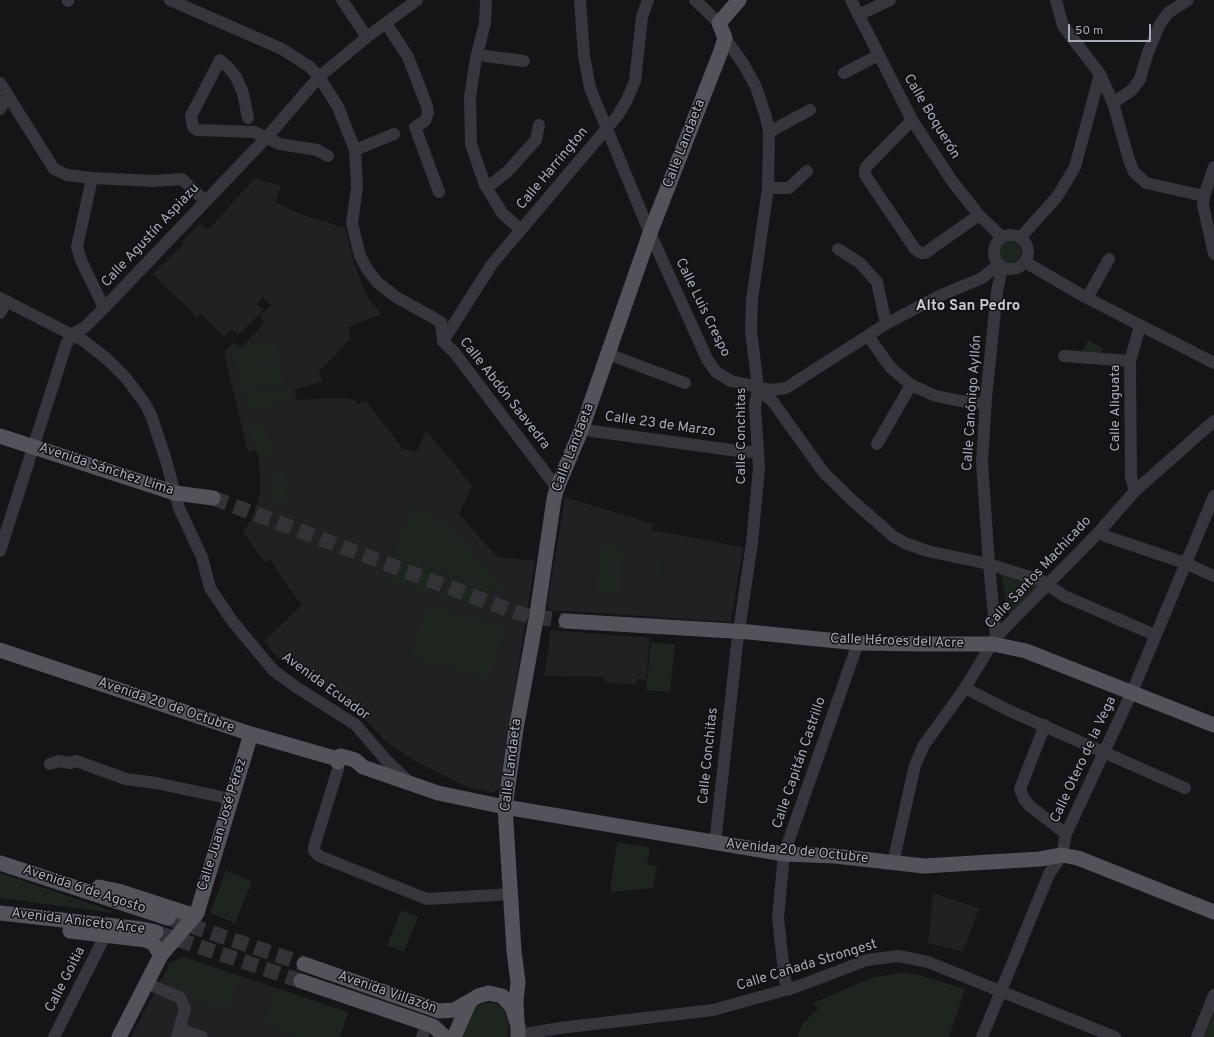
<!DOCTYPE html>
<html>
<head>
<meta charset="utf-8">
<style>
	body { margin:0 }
	#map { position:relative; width:1214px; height:1037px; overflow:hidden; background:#151517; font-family:Overpass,sans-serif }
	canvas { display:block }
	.scale { position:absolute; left:1068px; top:24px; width:83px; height:18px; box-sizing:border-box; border:2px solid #a6abb7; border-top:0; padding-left:5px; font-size:12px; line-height:14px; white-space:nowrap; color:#a6abb7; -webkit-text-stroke:3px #101012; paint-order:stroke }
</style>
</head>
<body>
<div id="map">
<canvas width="1214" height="1037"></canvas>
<div class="scale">50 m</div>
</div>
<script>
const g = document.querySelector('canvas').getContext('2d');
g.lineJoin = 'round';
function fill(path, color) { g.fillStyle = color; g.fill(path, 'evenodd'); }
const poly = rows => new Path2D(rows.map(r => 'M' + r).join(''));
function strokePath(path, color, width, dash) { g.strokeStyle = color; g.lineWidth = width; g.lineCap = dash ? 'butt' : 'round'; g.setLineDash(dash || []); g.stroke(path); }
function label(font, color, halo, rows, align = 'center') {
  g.font = font + ' Overpass,sans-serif'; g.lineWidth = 3; g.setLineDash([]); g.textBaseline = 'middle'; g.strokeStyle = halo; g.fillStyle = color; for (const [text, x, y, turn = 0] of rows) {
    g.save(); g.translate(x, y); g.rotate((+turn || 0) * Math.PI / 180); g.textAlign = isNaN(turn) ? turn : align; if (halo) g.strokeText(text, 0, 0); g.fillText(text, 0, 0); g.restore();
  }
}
const built = poly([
	[255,178,281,186,275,202,300,214,345,228,354,263,363,287,370,301,382,314,348,327,351,338,319,372,323,381,294,390,297,400,342,398,355,400,357,404,366,401,403,449,417,451,426,430,472,486,459,514,497,557,535,561,499,789,492,793,467,787,413,760,387,743,350,703,277,657,264,641,302,605,282,579,271,560,264,562,243,532,252,518,260,493,259,449,248,452,224,352,234,342,241,347,265,323,259,316,271,305,263,297,257,304,263,310,238,335,232,329,224,337,200,313,197,317,152,274,184,244,182,241,200,223,208,230],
	[565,497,654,524,652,530,657,531,743,547,731,622,551,610,547,605],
	[551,630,650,638,646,680,637,679,636,685,605,682,605,677,544,676],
	[933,893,979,908,963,952,928,943],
	[184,957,348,1012,340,1037,131,1037,170,963]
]);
const green = poly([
	'999 252a11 11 0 1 1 22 0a11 11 0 1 1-22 0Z',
	[275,339,280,360,237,371,232,350],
	[1088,340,1103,348,1099,357,1080,356],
	[280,361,286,382,242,393,237,372],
	[285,385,289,402,248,412,244,396],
	[262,422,275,455,260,461,247,428],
	[286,468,287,503,271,503,270,469],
	[412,505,449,525,510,593,392,557],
	[599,546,623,547,621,593,596,592],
	[656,549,658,550,661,575,654,578],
	[392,557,437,572,430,594,385,579],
	[1000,570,1038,585,1009,616],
	[449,576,491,589,485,610,442,597],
	[426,604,505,626,490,679,411,657],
	[651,642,675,644,670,692,646,690],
	[617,842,650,848,647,864,657,866,653,888,610,892],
	[226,870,252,882,235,923,210,913],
	[0,873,112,911,112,913,0,898],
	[401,910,418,917,404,952,387,945],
	[184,957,240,977,229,1012,194,1000,193,996,168,987,171,980,163,978,170,963],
	[901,973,919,975,965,989,949,1037,797,1037,803,1023,818,1009,813,1003,874,977],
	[276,989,348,1012,340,1037,297,1037,263,1023],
	[489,1002,499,1005,506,1014,509,1028,508,1037,460,1037,471,1011,477,1006],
	[1214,1012,1214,1037,1204,1037]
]);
const majorTunnel = poly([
	[213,498,509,610,529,616,566,621],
	[168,918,304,964],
	[156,932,301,981]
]);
const minor = poly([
	[68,0,68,1],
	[170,0,282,49,310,67,319,77,338,107,355,150,357,187,352,223,360,256,367,269,377,282,396,297,441,322,443,341,454,352,557,488],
	[342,0,367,37],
	[486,0,485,23,476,58,470,97,471,144,485,185,502,213,521,230],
	[580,0,584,56,590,88,650,233,707,359,716,372,731,381,771,390,786,388,886,324,939,296,982,278,998,265],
	[695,0,719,23],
	[851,0,912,120,952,181,979,215,1002,237],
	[1056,0,1063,26,1100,74,1113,103,1129,160,1134,172,1146,183,1204,196],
	[858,15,890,0],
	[386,23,408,57,427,106,428,113,425,121,415,127,439,192],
	[485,56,524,61],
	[844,73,879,55],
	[0,83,54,169,67,175,92,178,154,181,182,179,205,201],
	[1113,103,1132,90,1140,79,1148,52,1160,24,1168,13,1188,0],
	[0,109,8,95],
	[248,118,243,93,236,77,228,67,220,60,191,116,193,127,197,130,254,132,280,144,317,150,328,156],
	[912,120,866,167,865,171,865,175,915,249,921,253,925,253,979,215],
	[769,132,810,110],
	[355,150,394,134],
	[1214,167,1204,196,1203,205,1214,254],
	[92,178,77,247,81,260,104,308],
	[493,183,507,172,536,140,539,125],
	[768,188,789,188,807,171],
	'994 252a17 17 0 1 1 34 0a17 17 0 1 1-34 0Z',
	[1020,238,1057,197,1075,167,1100,74],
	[838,249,860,263,877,282,886,324],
	[1025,262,1087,298,1214,363],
	[0,298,84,341,108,360,126,378,144,402,151,415,166,460,179,508,202,557,210,588,233,622,273,670,296,687,356,725,386,760,408,781],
	[1087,298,1109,259],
	[0,313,7,301],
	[868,336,891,368,911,385,936,396,960,401,986,404],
	[443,341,492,264,618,115,627,100,635,81,642,17,648,0],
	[608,354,685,383],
	[1064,356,1130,361],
	[758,388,773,402,824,473,853,501,894,537,905,543,927,551,989,564,1042,581,1064,596,1155,635],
	[582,428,592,431,746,452,758,451],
	[877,444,911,385],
	[1135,491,1131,477,1130,361,1140,326],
	[1099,532,1105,536,1185,563,1214,576],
	[0,551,66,345,71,335,85,327,104,308,266,138,319,77,367,37,417,0],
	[996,637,989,564,982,462,986,398,997,292,1002,268],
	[965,688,1010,711,1185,788],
	[1045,725,1020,789,1024,799,1030,806,1066,834],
	[338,762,338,769,314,847,314,851,319,856,427,899,512,894],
	[50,764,59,761,70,763,76,761,126,779,156,783,231,799],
	[715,843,737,644,752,543,759,468,755,406,758,388,751,330,752,300,768,188,769,132,766,117,756,87,744,65,725,38],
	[893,863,915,765,924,745,965,688,996,637,1099,532,1135,491,1214,421],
	[146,983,179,997,182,1001,185,1009,177,1037],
	[790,989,785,981,778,918,784,854,858,643],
	[179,1029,202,1037],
	[519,1035,560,1028,713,1010,796,987,867,960,898,956,928,962,1115,1037],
	[54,1037,105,936],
	[422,1037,427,1024],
	[982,1037,1049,874,1062,855,1066,834,1132,692,1214,496],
	[1197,1037,1214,995]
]);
const major = poly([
	[0,436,175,493,213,498],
	[566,621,749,632,858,643,919,644,993,644,1026,651,1214,725],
	[0,650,251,734,334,758,338,762],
	[334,758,341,756,355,760,363,767,438,793,505,807,784,854,835,856,924,866,1040,859,1062,855,1078,858,1214,912],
	[0,863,168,918],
	[99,887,118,891,195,916],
	[0,913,142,929,156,932],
	[70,931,146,940,153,943,161,955],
	[304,964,439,1011,454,1010,470,1001],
	[301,981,433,1026,445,1037],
	[517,1020,516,1001,518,982,514,951,505,807,516,729,537,614,554,499,557,488,582,428,650,233,721,51,725,38,719,23,739,0],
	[119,1037,161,955,197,913,251,734],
	[454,1037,470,1001,478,996,489,993,502,996,512,1007,518,1026,518,1037]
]);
const streetNames = [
	["Calle Boquerón",931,117,59],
	["Calle Landaeta",685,144,-69],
	["Calle Harrington",553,169,-50],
	["Calle Agustín Aspiazu",151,236,-47],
	["Calle Luis Crespo",702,308,64],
	["Calle Abdón Saavedra",504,394,52],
	["Calle Canónigo Ayllón",973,403,-86],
	["Calle Aliguata",1116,408,-90],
	["Calle 23 de Marzo",660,425,8],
	["Calle Conchitas",742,436,-90],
	["Calle Landaeta",574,448,-69],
	["Avenida Sánchez Lima",106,470,18],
	["Calle Santos Machicado",1039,573,-47],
	["Calle Héroes del Acre",897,642,2],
	["Avenida Ecuador",325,687,36],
	["Avenida 20 de Octubre",166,706,19],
	["Calle Conchitas",709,756,-84],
	["Calle Otero de la Vega",1084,760,-65],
	["Calle Capitán Castrillo",800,763,-71],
	["Calle Landaeta",512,765,-83],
	["Calle Juan José Pérez",223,825,-73],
	["Avenida 20 de Octubre",797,852,6],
	["Avenida 6 de Agosto",84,890,18],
	["Avenida Aniceto Arce",78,922,7],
	["Calle Cañada Strongest",807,966,-17],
	["Calle Goitia",66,980,-63],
	["Avenida Villazón",387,993,19]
];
const neighbourhoodNames = [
	["Alto San Pedro",968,307]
];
fill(built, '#212124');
fill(green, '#1d251e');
strokePath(majorTunnel, '#323337', 15, [15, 8]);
strokePath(minor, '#36373c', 12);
strokePath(major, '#52535b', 15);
label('14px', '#a6abb7', '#101012', streetNames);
label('bold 15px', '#c8cad3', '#101012', neighbourhoodNames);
</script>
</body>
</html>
